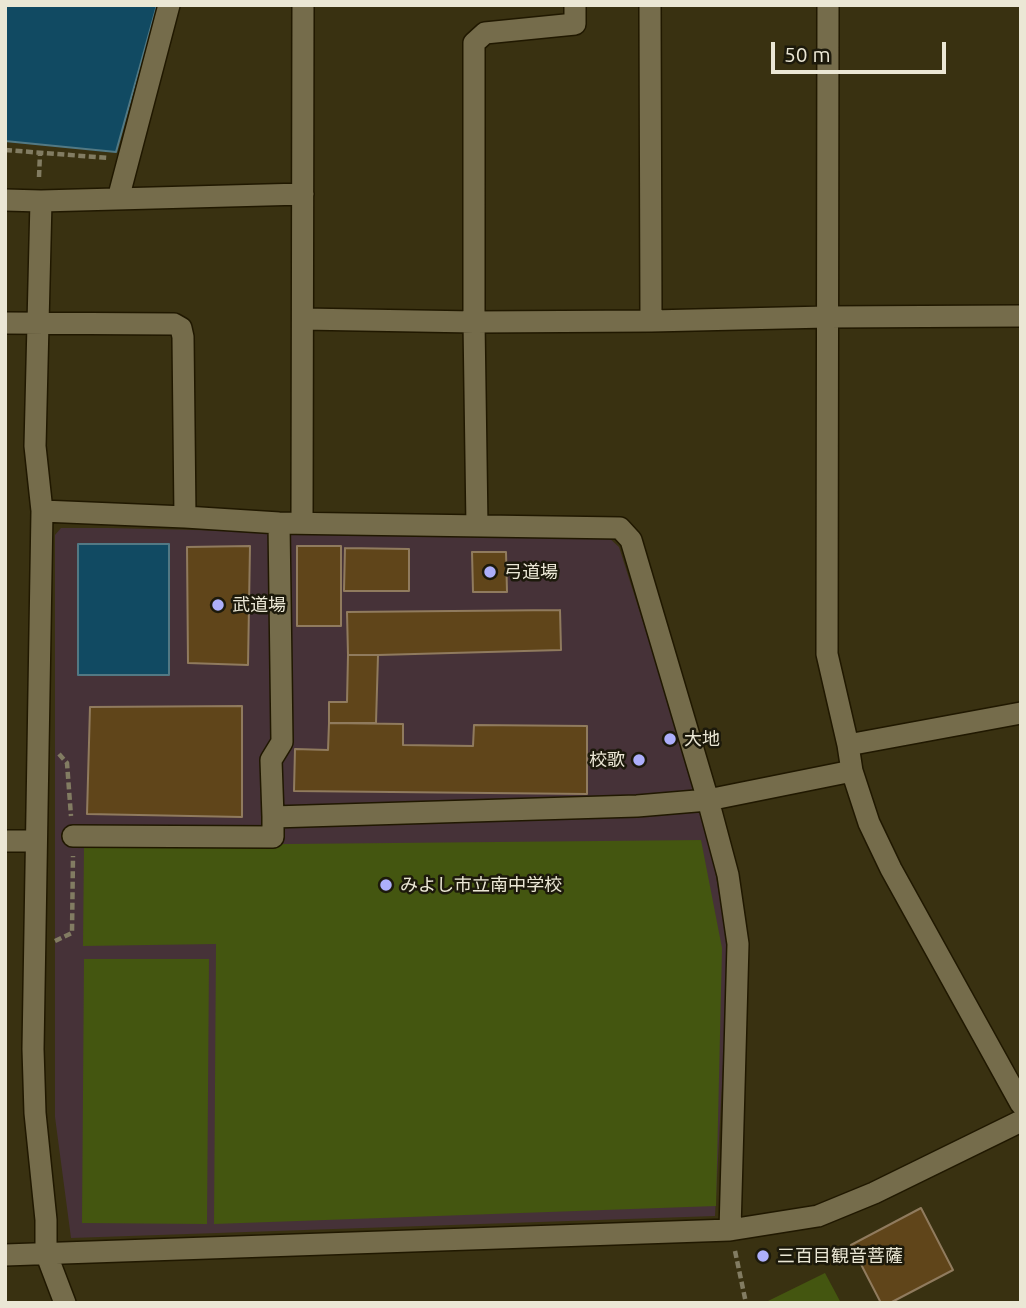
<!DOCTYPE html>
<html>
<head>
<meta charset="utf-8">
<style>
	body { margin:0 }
	#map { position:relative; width:1026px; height:1308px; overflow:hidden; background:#393111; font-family:Ubuntu,sans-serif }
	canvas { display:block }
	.frame { position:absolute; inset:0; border:7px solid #ebe7d5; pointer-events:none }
	.scale { position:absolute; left:771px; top:42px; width:175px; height:32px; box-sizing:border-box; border:4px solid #ebe7d5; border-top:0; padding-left:9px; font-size:21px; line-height:24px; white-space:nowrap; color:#ebe7d5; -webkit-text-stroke:5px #1c190b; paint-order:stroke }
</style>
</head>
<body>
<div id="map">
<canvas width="1026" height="1308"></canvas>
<div class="frame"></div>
<div class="scale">50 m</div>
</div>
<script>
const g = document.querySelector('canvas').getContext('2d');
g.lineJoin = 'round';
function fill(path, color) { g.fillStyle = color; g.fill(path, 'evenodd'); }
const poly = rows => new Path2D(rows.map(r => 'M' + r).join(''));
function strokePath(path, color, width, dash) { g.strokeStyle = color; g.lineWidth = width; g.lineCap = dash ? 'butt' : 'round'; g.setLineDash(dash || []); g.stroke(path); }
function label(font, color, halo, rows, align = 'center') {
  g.font = font + ' Ubuntu,"Noto Sans JP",sans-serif'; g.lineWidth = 5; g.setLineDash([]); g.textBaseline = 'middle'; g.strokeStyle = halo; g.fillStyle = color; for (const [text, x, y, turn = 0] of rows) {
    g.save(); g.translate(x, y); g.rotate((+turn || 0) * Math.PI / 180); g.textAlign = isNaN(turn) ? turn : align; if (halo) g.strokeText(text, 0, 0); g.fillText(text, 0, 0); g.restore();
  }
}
const education = poly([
	[61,528,109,528,279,532,607,536,619,547,706,819,729,951,715,1216,71,1238,55,1117,55,535]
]);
const green = poly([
	[701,840,722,948,716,1206,214,1224,216,944,83,946,84,846],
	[84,959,209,959,207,1224,82,1223],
	[825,1273,841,1303,768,1303,768,1301]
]);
const water = poly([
	[5,5,157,5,116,152,5,141,5,5],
	[78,544,169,544,169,675,78,675,78,544]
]);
const building = poly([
	[250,546,248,665,188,663,187,547,250,546],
	[297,546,341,546,341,626,297,626,297,546],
	[345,548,409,549,409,591,344,591,345,548],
	[472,552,506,552,507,592,473,592,472,552],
	[560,610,561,650,378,655,348,655,347,612,560,610],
	[348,655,378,655,376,723,329,723,329,702,347,702,348,655],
	[242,706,242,817,87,814,90,707,242,706],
	[329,723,403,724,403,745,473,746,474,725,587,726,587,794,294,791,295,749,328,750,329,723],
	[921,1208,953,1270,890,1303,881,1303,851,1245,921,1208]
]);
const path = poly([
	[5,150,109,158],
	[39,177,40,153],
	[59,754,67,763,71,816],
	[55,941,72,933,73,856],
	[735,1251,746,1303]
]);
const minor = poly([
	[650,5,651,321],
	[828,5,827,654,848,745,852,771,869,823,891,869,1021,1104],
	[118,199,169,5],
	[5,200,41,201,303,194],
	[41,201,35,446,42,511],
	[303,319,474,322,651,321,827,317,1021,316],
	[5,323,174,324,181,328,183,337,185,517],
	[302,523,303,5],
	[477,526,474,322,474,43,485,33,575,24,575,5],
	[848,745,1021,713],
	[273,817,271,760,282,742,279,523],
	[73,836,273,837,273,817,637,806,708,800,852,771],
	[5,841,36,841],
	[5,1255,730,1230,818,1216,874,1193,1021,1121],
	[65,1303,46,1253,46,1220,35,1113,33,1049,42,511,185,517,279,523,620,528,631,540,708,800,728,875,738,944,730,1230]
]);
const markers = [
	[490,572,7,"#adaffb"],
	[218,605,7,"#adaffb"],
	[670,739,7,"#adaffb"],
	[639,760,7,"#adaffb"],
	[386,885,7,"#adaffb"],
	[763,1256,7,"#adaffb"]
];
const poiNames = [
	["弓道場",504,572],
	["武道場",232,605],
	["大地",684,739],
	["校歌",625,760,"right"],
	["みよし市立南中学校",400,885],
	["三百目観音菩薩",777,1256]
];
fill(education, '#463238');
fill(green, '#445610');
fill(water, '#114a62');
strokePath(water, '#527984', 2);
fill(building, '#60451a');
strokePath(building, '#907b5e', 2);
strokePath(minor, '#201800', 24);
strokePath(path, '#827c62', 4.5, [7, 3.5]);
strokePath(minor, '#756c4b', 21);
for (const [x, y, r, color] of markers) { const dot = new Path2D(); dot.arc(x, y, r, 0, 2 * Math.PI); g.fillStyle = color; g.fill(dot); strokePath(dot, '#1c190b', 2.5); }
label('18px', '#ebe7d5', '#1c190b', poiNames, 'left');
</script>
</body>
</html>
